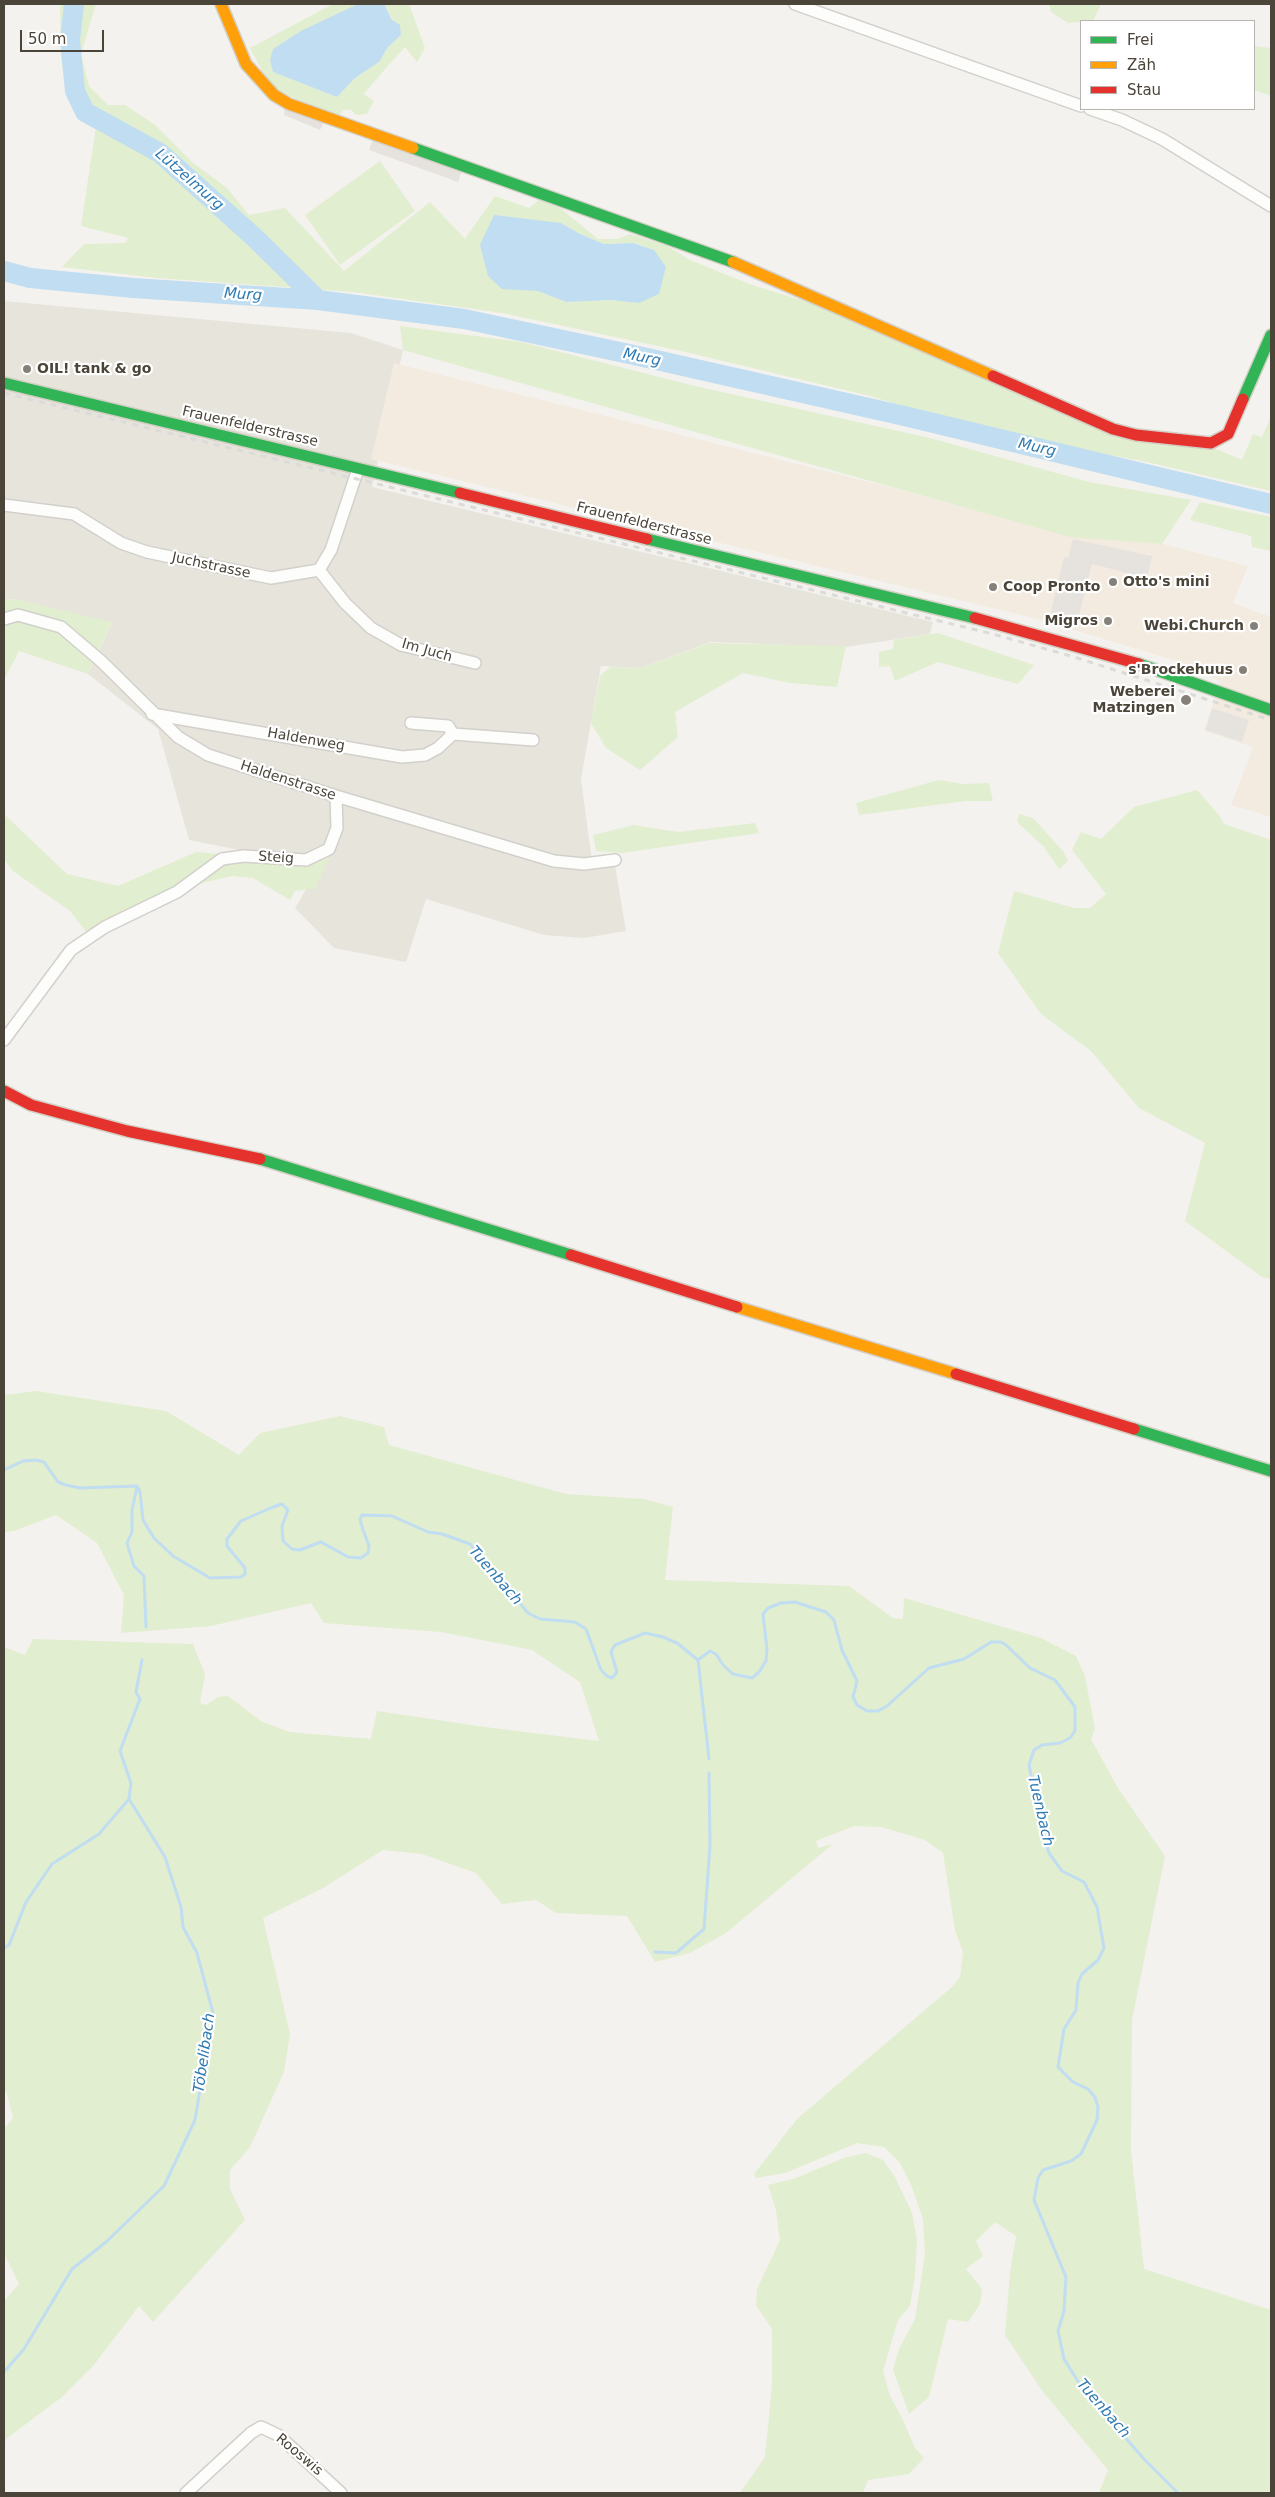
<!DOCTYPE html>
<html>
<head>
<meta charset="utf-8">
<style>
	body { margin:0 }
	#map { position:relative; width:1275px; height:2497px; overflow:hidden; background:#f4f2ee; font-family:"DejaVu Sans",sans-serif }
	canvas { display:block }
	.frame { position:absolute; inset:0; border:5px solid #4b4439; pointer-events:none }
	.legend { position:absolute; left:1080px; top:20px; width:175px; height:90px; box-sizing:border-box; background:#fff; border:1px solid #b7b4b0; margin:0; padding:6px 9px; list-style:none; font-size:15px; color:#4b4439 }
	.legend li { display:flex; align-items:center; gap:10px; height:25px }
	.legend b { width:25px; border:1px solid #b7b4b0 }
	.scale { position:absolute; left:20px; top:30px; width:84px; height:22px; box-sizing:border-box; border:2px solid #4b4439; border-top:0; padding-left:6px; font-size:15px; line-height:18px; white-space:nowrap; color:#4b4439; -webkit-text-stroke:4px #fff; paint-order:stroke }
</style>
</head>
<body>
<div id="map">
<canvas width="1275" height="2497"></canvas>
<div class="frame"></div>
<ul class="legend">
<li><b style="height:6px;background:#30b455"></b>Frei</li>
<li><b style="height:6px;background:#ff9f0a"></b>Zäh</li>
<li><b style="height:6px;background:#e5322d"></b>Stau</li>
</ul>
<div class="scale">50 m</div>
</div>
<script>
const g = document.querySelector('canvas').getContext('2d');
g.lineJoin = 'round';
function fill(path, color) { g.fillStyle = color; g.fill(path, 'evenodd'); }
const poly = rows => new Path2D(rows.map(r => 'M' + r).join(''));
function strokePath(path, color, width, dash) { g.strokeStyle = color; g.lineWidth = width; g.lineCap = dash ? 'butt' : 'round'; g.setLineDash(dash || []); g.stroke(path); }
function label(font, color, halo, rows, align = 'center') {
  g.font = font + ' "DejaVu Sans",sans-serif'; g.lineWidth = 4.5; g.setLineDash([]); g.textBaseline = 'middle'; g.strokeStyle = halo; g.fillStyle = color; for (const [text, x, y, turn = 0] of rows) {
    g.save(); g.translate(x, y); g.rotate((+turn || 0) * Math.PI / 180); g.textAlign = isNaN(turn) ? turn : align; if (halo) g.strokeText(text, 0, 0); g.fillText(text, 0, 0); g.restore();
  }
}
const residential = poly([
	[4,301,351,333,403,350,372,487,933,622,930,634,846,647,711,642,640,668,601,666,581,779,592,861,614,859,626,931,584,938,544,935,426,899,406,962,334,948,295,908,320,866,189,840,158,729,88,674,112,623,15,599,4,600]
]);
const commercial = poly([
	[394,363,893,488,1070,536,1163,544,1248,566,1233,603,1271,617,1271,817,1231,805,1253,747,1205,731,1220,681,1173,660,1038,619,371,459]
]);
const green = poly([
	[60,4,96,4,81,54,89,86,108,105,125,105,154,124,192,162,227,188,249,215,285,208,344,271,430,202,465,239,495,196,529,208,539,200,560,208,598,239,618,239,630,234,667,246,690,260,752,285,864,319,1081,421,1219,450,1242,460,1253,434,1262,437,1271,416,1271,491,1147,462,1063,446,941,417,866,395,681,351,502,313,353,292,157,278,62,267,84,244,125,243,128,238,81,226,96,127,68,97,61,57],
	[561,223,580,234,604,244,634,243,654,250,639,303,610,300,566,302,538,291],
	[333,4,358,4,331,18,270,60,273,72,337,97,355,78,379,62,388,47,401,35,384,4,409,4,425,48,417,62,405,47,385,69,364,94,374,101,367,114,356,115,351,110,343,110,339,116,300,101,274,87,263,73,250,48],
	[1049,4,1101,4,1093,21,1068,23,1051,12],
	[1254,46,1271,48,1271,96,1254,90],
	[380,161,415,211,340,265,305,215],
	[400,326,521,342,695,386,930,438,1089,482,1191,500,1162,544,1070,537,403,350],
	[1200,502,1271,517,1271,551,1252,547,1251,536,1190,520],
	[15,599,112,622,88,674,19,651,4,680,4,600],
	[938,633,1034,665,1018,684,938,662,895,681,890,666,879,667,879,652,893,649,894,640],
	[710,643,846,646,837,687,790,683,743,673,675,712,678,737,640,770,606,748,591,723,600,676,610,667,640,668],
	[939,780,963,784,989,783,993,801,966,801,859,815,856,803],
	[1197,790,1219,815,1224,824,1271,840,1271,1279,1262,1277,1185,1221,1205,1143,1139,1108,1091,1051,1041,1014,998,953,1014,891,1074,908,1090,908,1106,894,1072,850,1081,832,1101,839,1134,807],
	[4,814,67,874,118,886,196,852,220,854,239,860,306,864,329,857,316,888,295,891,290,900,253,878,232,876,194,885,88,934,70,911,13,871,4,859],
	[1019,814,1033,818,1063,851,1068,861,1059,869,1043,846,1017,822],
	[755,823,759,833,622,853,596,851,593,835,634,825,678,832],
	[36,1391,166,1411,239,1455,260,1433,340,1416,384,1427,389,1445,566,1494,644,1499,673,1507,665,1580,849,1586,893,1618,903,1619,904,1598,1041,1638,1076,1656,1085,1676,1095,1729,1091,1739,1118,1788,1165,1856,1132,2020,1131,2150,1144,2269,1271,2310,1271,2493,1099,2493,1108,2470,1043,2392,1005,2335,1010,2272,1016,2236,995,2222,976,2241,983,2256,966,2269,982,2289,980,2304,968,2322,948,2319,929,2397,909,2414,893,2370,899,2349,915,2319,925,2254,923,2219,911,2185,900,2163,884,2147,857,2143,785,2173,756,2178,754,2174,798,2118,952,1987,960,1977,963,1952,955,1930,943,1853,925,1840,881,1827,854,1826,816,1841,818,1848,833,1844,726,1933,690,1953,655,1962,627,1916,556,1913,536,1900,502,1904,476,1873,422,1854,383,1850,323,1888,263,1918,290,2034,284,2072,250,2147,230,2170,230,2189,245,2220,153,2322,139,2306,93,2366,62,2397,6,2439,4,2448,4,2301,19,2284,4,2253,4,2129,13,2118,7,2094,4,2089,4,1647,25,1655,33,1639,193,1644,205,1674,200,1703,206,1705,218,1697,228,1696,261,1721,289,1732,371,1739,377,1711,485,1727,599,1741,580,1682,532,1650,441,1632,324,1623,311,1603,211,1626,121,1633,124,1595,97,1543,56,1515,14,1531,4,1532,4,1395],
	[866,2153,883,2160,895,2177,912,2213,917,2240,915,2276,910,2306,898,2320,883,2371,890,2396,902,2418,915,2448,924,2458,909,2474,868,2480,863,2493,740,2493,765,2457,772,2384,772,2329,756,2305,757,2289,780,2240,776,2210,768,2185,793,2179,844,2158]
]);
const parking = poly([
	[285,107,324,122,320,130,284,115],
	[373,139,462,170,458,182,369,150],
	[1073,539,1152,556,1147,578,1092,564,1076,627,1049,620,1064,557,1068,558],
	[1212,708,1249,720,1242,742,1205,730]
]);
const water = poly([
	[358,4,384,4,392,20,400,25,401,35,388,47,379,62,355,78,337,97,273,72,270,60,273,49,301,31],
	[494,215,561,223,580,234,604,244,633,243,654,250,666,267,659,294,639,303,610,300,566,302,538,291,502,289,488,276,480,245]
]);
const stream = poly([
	[4,1470,23,1461,36,1460,44,1462,58,1482,66,1485,80,1488,137,1486,140,1492,143,1520,154,1538,173,1556,210,1578,241,1577,245,1574,245,1568,227,1546,227,1539,241,1521,273,1507,282,1504,288,1510,282,1526,283,1541,292,1549,300,1550,321,1542,348,1557,361,1558,368,1553,369,1546,362,1527,360,1519,362,1515,392,1516,428,1532,442,1534,470,1544,528,1613,540,1619,575,1622,586,1629,601,1670,607,1676,612,1678,617,1672,611,1652,615,1645,645,1633,663,1637,677,1643,698,1660,710,1651,716,1654,723,1665,733,1674,752,1678,759,1672,766,1661,767,1649,763,1614,768,1608,781,1603,795,1602,826,1612,834,1620,842,1650,857,1681,853,1697,857,1705,867,1711,878,1711,887,1706,929,1668,964,1659,991,1642,1001,1642,1006,1645,1030,1668,1055,1680,1075,1707,1075,1731,1070,1738,1060,1743,1042,1745,1034,1750,1029,1765,1042,1829,1049,1853,1062,1871,1084,1882,1097,1907,1104,1948,1098,1960,1082,1974,1078,1983,1076,2010,1064,2029,1058,2067,1073,2082,1088,2089,1095,2097,1098,2107,1097,2120,1081,2154,1071,2161,1043,2170,1038,2178,1034,2200,1066,2277,1064,2311,1058,2331,1064,2359,1081,2386,1143,2458,1178,2493],
	[137,1487,132,1510,132,1532,127,1543,134,1566,144,1576,146,1627],
	[698,1660,709,1759],
	[4,1948,9,1945,26,1902,52,1864,99,1834,129,1799],
	[655,1952,676,1953,704,1929,710,1845,709,1773],
	[4,2372,24,2349,72,2269,106,2242,164,2186,195,2120,213,2013,197,1953,183,1927,181,1907,165,1857,129,1799,131,1783,120,1751,140,1699,136,1692,142,1660]
]);
const river = poly([
	[74,4,70,40,75,91,85,112,160,153,255,238,318,300],
	[4,271,30,278,133,288,318,300,464,319,634,355,900,415,1271,504]
]);
const street = poly([
	[795,4,1081,106],
	[1090,109,1122,120,1162,139,1271,206],
	[4,505,74,514,121,543,147,552,271,578,319,570,331,550,358,469],
	[319,570,345,603,371,628,401,645,475,663],
	[4,619,18,615,61,627,101,661,178,737,208,755,336,796,554,861,584,864,615,860],
	[152,714,402,757,425,755,438,748,453,734,533,740],
	[411,723,448,726,453,734],
	[4,1040,71,950,105,927,177,892,222,859,244,856,306,860,329,849,337,828,336,796],
	[186,2493,251,2433,261,2427,278,2435,341,2493]
]);
const fast = poly([
	[413,148,733,262],
	[4,383,460,493],
	[1243,399,1271,335],
	[647,539,975,618],
	[1139,664,1271,710],
	[260,1159,571,1255],
	[1134,1429,1271,1471]
]);
const slow = poly([
	[221,4,246,64,274,95,289,104,413,148],
	[733,262,993,376],
	[737,1307,956,1374]
]);
const jam = poly([
	[993,376,1113,429,1136,435,1211,443,1228,434,1243,399],
	[460,493,647,539],
	[975,618,1139,664],
	[4,1091,31,1105,127,1131,260,1159],
	[571,1255,737,1307],
	[956,1374,1134,1429]
]);
const rail = poly([
	[4,393,993,634,1071,656,1271,720]
]);
const markers = [
	[27,369,5,"#868178"],
	[1113,582,5,"#868178"],
	[993,587,5,"#868178"],
	[1108,621,5,"#868178"],
	[1254,626,5,"#868178"],
	[1243,670,5,"#868178"],
	[1186,700,6,"#868178"]
];
const poiNames = [
	["OIL! tank & go",37,369,"left"],
	["Otto's mini",1123,582,"left"],
	["Coop Pronto",1003,587,"left"],
	["Migros",1098,621],
	["Webi.Church",1244,626],
	["s'Brockehuus",1233,670],
	["Weberei",1175,692],
	["Matzingen",1175,708]
];
const streetNames = [
	["Frauenfelderstrasse",250,427,13],
	["Frauenfelderstrasse",644,524,14],
	["Juchstrasse",211,566,12],
	["Im Juch",427,651,16],
	["Haldenweg",306,740,10],
	["Haldenstrasse",288,781,18],
	["Steig",276,858,4],
	["Rooswis",299,2455,40]
];
const waterNames = [
	["Lützelmurg",189,180,41],
	["Murg",243,295,4],
	["Murg",642,358,12],
	["Murg",1037,448,13],
	["Tuenbach",495,1576,49],
	["Tuenbach",1040,1811,77],
	["Töbelibach",205,2053,-82],
	["Tuenbach",1103,2409,49]
];
fill(residential, '#e7e4dc');
fill(commercial, '#f3ebdf');
fill(green, '#e1eecf');
fill(parking, '#e6e3df');
fill(water, '#c0ddf1');
strokePath(stream, '#c0ddf1', 3);
strokePath(river, '#c0ddf1', 20);
strokePath(street, '#d2d0cb', 14);
strokePath(fast, '#d3cfc5', 14);
strokePath(slow, '#d3cfc5', 14);
strokePath(jam, '#d3cfc5', 14);
strokePath(street, '#fdfdfc', 11);
strokePath(fast, '#30b455', 11);
strokePath(slow, '#ff9f0a', 11);
strokePath(jam, '#e5322d', 11);
strokePath(rail, '#dbdbda', 3, [6, 6]);
for (const [x, y, r, color] of markers) { const dot = new Path2D(); dot.arc(x, y, r, 0, 2 * Math.PI); g.fillStyle = color; g.fill(dot); strokePath(dot, '#fff', 2); }
label('bold 14px', '#4b4439', '#fff', poiNames, 'right');
label('14px', '#4b4439', '#fff', streetNames);
label('italic 15px', '#2e7ab2', '#fff', waterNames);
</script>
</body>
</html>
